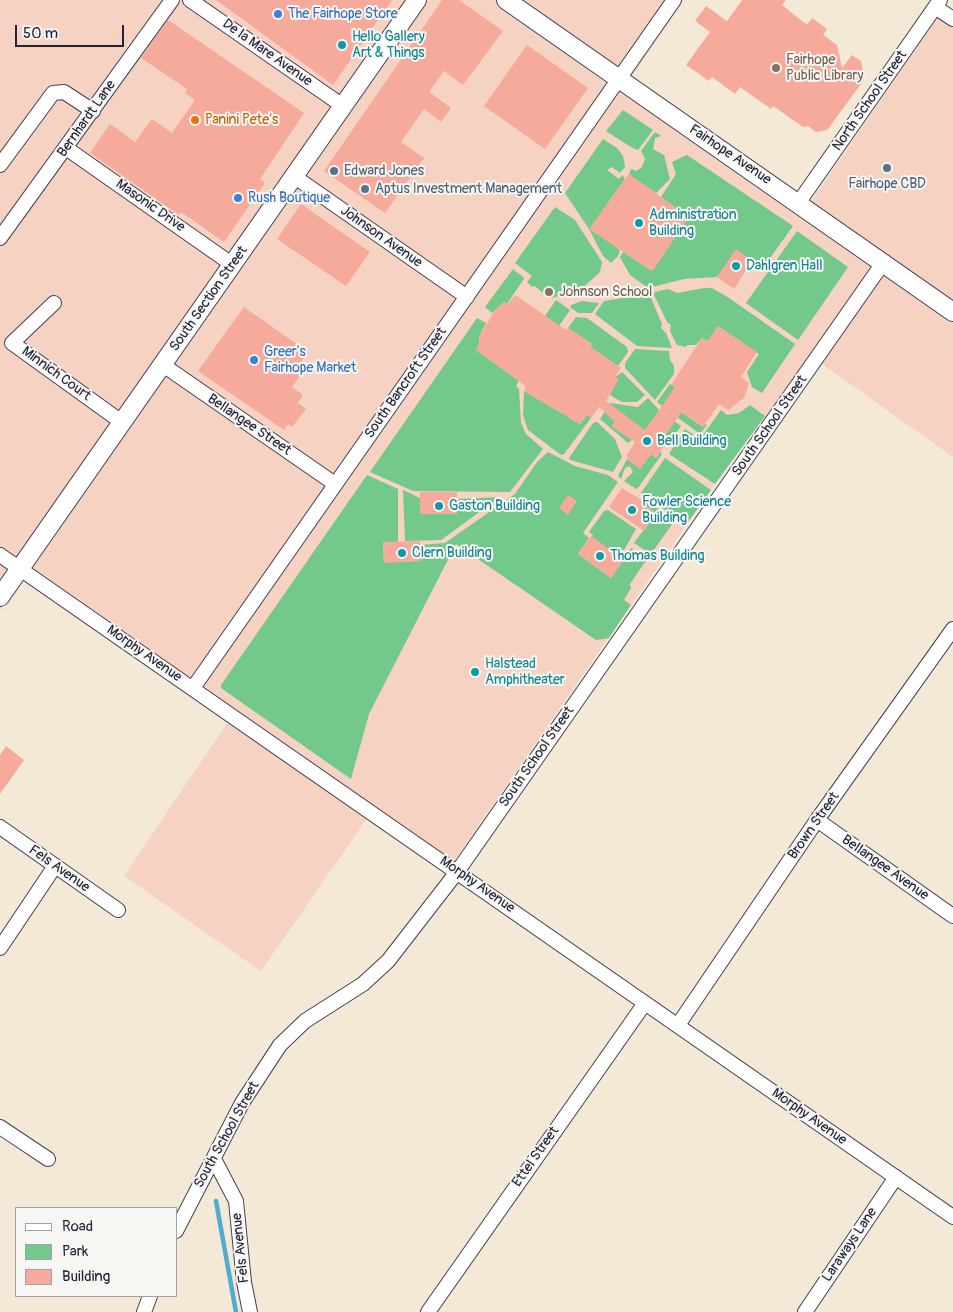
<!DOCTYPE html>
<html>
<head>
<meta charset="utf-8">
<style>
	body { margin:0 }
	#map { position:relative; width:953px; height:1312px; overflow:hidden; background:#f4e8d6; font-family:Pangolin,sans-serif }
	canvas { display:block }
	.legend { position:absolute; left:15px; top:1207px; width:162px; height:90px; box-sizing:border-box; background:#f6f6f2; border:1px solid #a1a1a9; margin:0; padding:6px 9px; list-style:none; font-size:15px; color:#22223b }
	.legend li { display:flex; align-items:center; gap:10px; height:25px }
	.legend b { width:25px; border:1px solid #a1a1a9 }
	.scale { position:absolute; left:15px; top:25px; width:109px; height:22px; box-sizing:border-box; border:2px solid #22223b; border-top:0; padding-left:6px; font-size:15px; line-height:18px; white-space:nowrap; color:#22223b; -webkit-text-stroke:4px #f6f6f2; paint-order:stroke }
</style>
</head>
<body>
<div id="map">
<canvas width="953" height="1312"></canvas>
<ul class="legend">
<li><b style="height:6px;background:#fff"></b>Road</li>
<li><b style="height:14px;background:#73c88b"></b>Park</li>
<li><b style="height:14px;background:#f5aa9b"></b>Building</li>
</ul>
<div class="scale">50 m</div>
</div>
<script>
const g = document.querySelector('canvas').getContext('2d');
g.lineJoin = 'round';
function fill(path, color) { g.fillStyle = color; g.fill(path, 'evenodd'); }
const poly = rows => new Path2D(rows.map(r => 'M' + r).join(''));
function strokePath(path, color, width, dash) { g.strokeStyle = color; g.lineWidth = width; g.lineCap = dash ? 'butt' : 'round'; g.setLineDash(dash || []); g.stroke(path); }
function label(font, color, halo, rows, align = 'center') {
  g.font = font + ' Pangolin,sans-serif'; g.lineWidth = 4; g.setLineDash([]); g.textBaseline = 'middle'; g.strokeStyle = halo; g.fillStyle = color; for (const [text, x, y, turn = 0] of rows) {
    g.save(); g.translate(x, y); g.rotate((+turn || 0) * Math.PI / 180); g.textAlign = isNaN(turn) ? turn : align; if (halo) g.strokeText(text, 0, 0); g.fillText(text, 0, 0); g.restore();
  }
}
const built = poly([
	[0,0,684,0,624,88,803,213,938,17,953,28,953,457,811,356,715,484,454,861,375,807,261,971,124,876,228,722,23,579,0,610]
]);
const green = poly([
	[623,110,653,130,638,150,631,147,606,131],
	[655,132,661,136,655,138,653,149,664,155,670,179,656,193,629,175,631,169,636,171,642,167,645,159,641,151],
	[603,139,617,148,623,156,625,167,620,173,612,167,607,170,619,179,622,175,625,179,590,228,620,250,618,256,611,263,603,256,589,229,565,193],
	[687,155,793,226,763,268,736,250,717,277,684,279,648,288,630,275,620,257,623,252,652,271,689,217,661,197,676,174,672,162],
	[555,207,575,220,602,262,600,272,577,293,549,298,535,286,532,287,527,282,532,276,515,263],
	[797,231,848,267,798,340,746,303],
	[513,269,524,278,523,280,507,304,504,302,492,313,485,307],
	[704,288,712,288,729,298,795,344,762,393,752,387,747,372,759,354,718,326,708,341,702,338,696,345,687,345,686,347,677,345,670,331,671,325,667,322,654,295,655,292,668,289,677,293],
	[647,294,651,298,662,324,661,328,666,333,672,348,637,346,595,314,604,301],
	[556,300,570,310,559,326,545,316],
	[582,301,590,302,599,303,592,313,578,313,570,307,571,305],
	[576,317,587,318,627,347,628,352,618,366,590,347,592,344,568,328],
	[477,318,486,323,479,337,479,344,476,350,519,381,516,386,519,389,521,423,526,434,543,449,510,492,413,491,370,472],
	[635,349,669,351,670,360,674,366,674,374,655,400,625,368,625,363],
	[622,372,645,395,637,402,622,402,610,395,618,379,615,377],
	[670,384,675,387,674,407,703,427,705,424,707,425,700,434,657,402],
	[524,391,580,424,587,415,591,418,564,454,561,455,528,430,523,415],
	[648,398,660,411,681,426,668,445,662,440,671,427,655,416,644,431,622,413,612,426,632,440,628,443,600,419,610,403,638,407],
	[750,405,765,416,715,484,669,454,685,429,700,439,721,410,727,415,739,413],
	[597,422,615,439,622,457,613,472,570,460,569,458,593,423],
	[548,452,575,466,608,475,618,482,583,533,589,538,578,554,611,578,631,548,647,559,630,584,631,588,624,600,631,605,609,638,596,640,456,544,369,714,351,779,221,688,221,685,367,475,398,489,398,542,383,542,384,562,421,561,420,545,445,543,515,494,537,462],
	[660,452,662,454,638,488,636,489,624,481,633,472,630,466,625,468,621,479,618,476,627,459,640,469,651,454,656,458],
	[665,458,711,490,686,525,641,493],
	[403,490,420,498,421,514,457,514,457,499,500,497,441,540,405,541],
	[646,501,675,520,651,554,634,543,656,513,643,504],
	[608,510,636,529,624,550,620,550,617,555,592,537,593,535,589,532,604,511]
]);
const stream = poly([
	[216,1201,236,1312]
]);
const building = poly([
	[216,0,392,0,333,85],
	[442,0,459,0,503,31,463,85,444,71,429,92,451,108,441,122,424,109,401,142,424,158,385,213,324,171],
	[742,0,786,0,782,5,807,25,812,18,827,29,823,35,837,45,842,68,852,55,861,61,864,80,827,130,816,132,808,126,803,127,773,106,771,109,740,87,735,94,712,77,709,81,686,65,710,32,695,21,706,6,727,21],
	[168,20,304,113,260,179,265,183,224,242,181,212,179,215,90,153,110,124,135,142,152,119,172,133,195,100,185,93,187,89,141,58],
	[527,45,588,88,545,149,484,106],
	[629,174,689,217,652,271,589,229],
	[301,204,370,252,346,286,277,239],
	[736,249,752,261,734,289,717,277],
	[515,295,566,330,568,328,592,344,590,347,621,368,615,377,619,379,606,401,645,430,675,387,671,385,702,338,708,341,718,326,757,352,741,377,749,383,744,398,728,410,719,404,703,427,682,412,660,442,665,445,656,458,651,454,640,469,628,460,627,455,635,442,612,427,615,422,599,407,591,418,587,415,580,424,524,391,526,386,476,350,479,344,479,337,495,310,504,302,508,304],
	[244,307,308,352,296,369,302,373,292,387,303,395,298,403,306,409,292,427,288,424,284,430,198,371],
	[622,488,645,502,643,504,656,513,644,531,609,507],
	[420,492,457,492,457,514,420,514],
	[568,495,577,501,568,515,559,508],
	[591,536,624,560,611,578,578,554],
	[420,541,421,561,384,563,383,542],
	[6,746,24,760,0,794,0,755]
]);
const minor = poly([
	[190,0,343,106],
	[935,7,953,19],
	[66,148,233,265],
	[0,165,53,93,64,92,93,111],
	[295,177,467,297],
	[799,202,940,0],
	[0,238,172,0],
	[54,303,12,343,123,423],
	[163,365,335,484],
	[0,555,953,1217],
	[193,688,674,0],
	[817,820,953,916],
	[0,827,118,910],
	[0,948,55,866],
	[678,1025,817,820,953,629],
	[0,1127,48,1159],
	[214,1159,236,1201,244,1282,250,1312],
	[176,1231,242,1103,280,1045,305,1021,363,984,388,961,457,872,883,263],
	[144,1312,150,1296],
	[428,1312,645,1003],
	[805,1312,896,1177]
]);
const tertiary = poly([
	[506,0,953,312],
	[0,597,417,0]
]);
const markers = [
	[278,14,5,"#3f7fe0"],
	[342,45,5,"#0f9aa8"],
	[776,68,5,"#8d6e63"],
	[195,120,5,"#e8710a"],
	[887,168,5,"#5c6f8a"],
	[334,171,5,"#5c6f8a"],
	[365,189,5,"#5c6f8a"],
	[238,198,5,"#3f7fe0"],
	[639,223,5,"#0f9aa8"],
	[736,266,5,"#0f9aa8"],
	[549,292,5,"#8d6e63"],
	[254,360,5,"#3f7fe0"],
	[647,441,5,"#0f9aa8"],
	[439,506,5,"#0f9aa8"],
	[632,510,5,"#0f9aa8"],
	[402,553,5,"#0f9aa8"],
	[600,556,5,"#0f9aa8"],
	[475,672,5,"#0f9aa8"]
];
const shopNames = [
	["The Fairhope Store",288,14],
	["Rush Boutique",248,198],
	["Greer's",264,352],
	["Fairhope Market",264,368]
];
const cultureNames = [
	["Hello Gallery",352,37],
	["Art & Things",352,53],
	["Administration",649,215],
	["Building",649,231],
	["Dahlgren Hall",746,266],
	["Bell Building",657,441],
	["Fowler Science",642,502],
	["Building",642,518],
	["Gaston Building",449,506],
	["Clern Building",412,553],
	["Thomas Building",610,556],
	["Halstead",485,664],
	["Amphitheater",485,680]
];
const streetNames = [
	["De la Mare Avenue",267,53,35],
	["North School Street",870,101,-55],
	["Bernhardt Lane",87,119,-55],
	["Fairhope Avenue",730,155,34],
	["Masonic Drive",150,206,35],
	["Johnson Avenue",381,237,35],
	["South Section Street",209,299,-55],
	["Minnich Court",56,374,36],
	["South Bancroft Street",406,383,-55],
	["Bellangee Street",249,425,34],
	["South School Street",770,426,-55],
	["Morphy Avenue",144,654,35],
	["South School Street",537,757,-55],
	["Brown Street",814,826,-55],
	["Bellangee Avenue",885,868,35],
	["Fels Avenue",59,869,35],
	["Morphy Avenue",477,885,35],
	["Morphy Avenue",809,1117,35],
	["South School Street",227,1135,-61],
	["Ettel Street",536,1157,-55],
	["Laraways Lane",850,1245,-56],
	["Fels Avenue",241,1248,-96]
];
const educationNames = [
	["Fairhope",786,60],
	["Public Library",786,76],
	["Johnson School",559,292]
];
const foodNames = [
	["Panini Pete's",205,120]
];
const serviceNames = [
	["Edward Jones",344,171],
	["Fairhope CBD",887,184,"center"],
	["Aptus Investment Management",375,189]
];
fill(built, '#f5d2c2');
fill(green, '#73c88b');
strokePath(stream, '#51adcf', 4.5);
fill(building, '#f5aa9b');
strokePath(minor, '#424052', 16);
strokePath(tertiary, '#424052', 20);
strokePath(minor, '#fff', 14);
strokePath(tertiary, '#fff', 18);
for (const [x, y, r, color] of markers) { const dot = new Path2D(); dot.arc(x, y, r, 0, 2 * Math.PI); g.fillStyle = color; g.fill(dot); strokePath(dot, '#f6f6f2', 2); }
label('14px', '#366cbe', '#f6f6f2', shopNames, 'left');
label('14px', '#0d838f', '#f6f6f2', cultureNames, 'left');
label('14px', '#22223b', '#f6f6f2', streetNames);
label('14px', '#785e54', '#f6f6f2', educationNames, 'left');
label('14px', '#c56008', '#f6f6f2', foodNames, 'left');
label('14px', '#4e5e75', '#f6f6f2', serviceNames, 'left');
</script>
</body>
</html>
